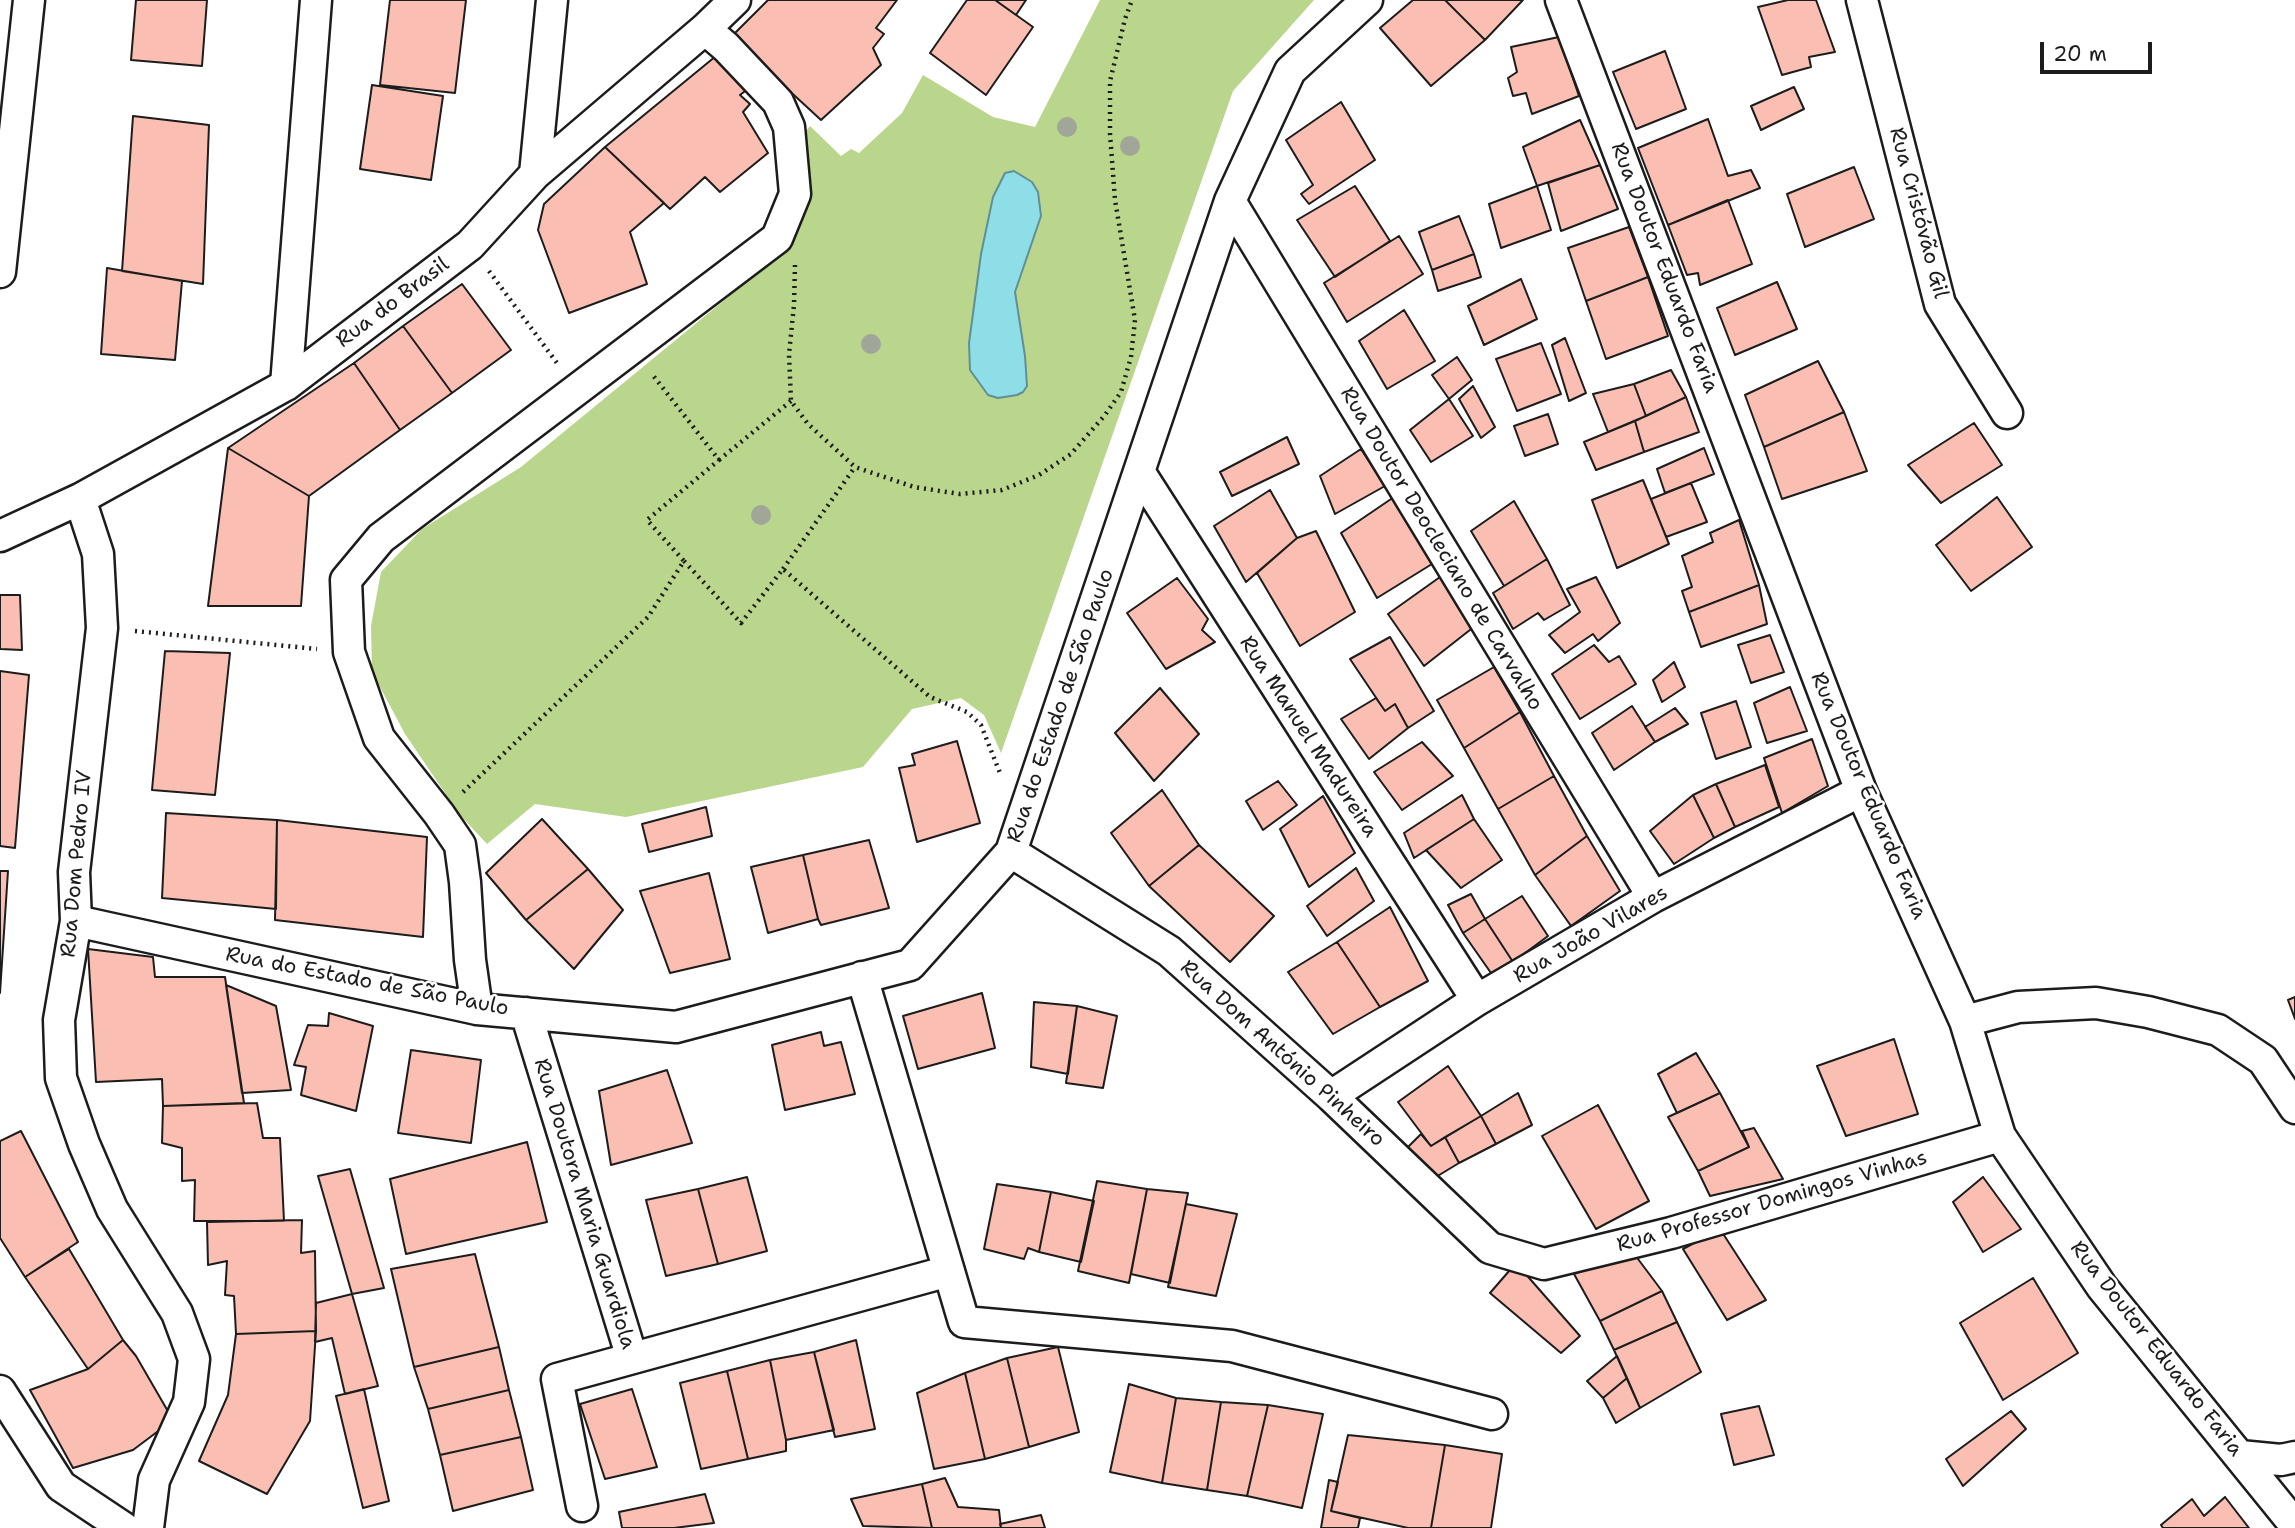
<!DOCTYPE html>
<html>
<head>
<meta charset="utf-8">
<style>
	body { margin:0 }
	#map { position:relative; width:2295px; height:1528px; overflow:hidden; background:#fff; font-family:"Shantell Sans",sans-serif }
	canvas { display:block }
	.scale { position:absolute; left:2040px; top:42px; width:112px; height:32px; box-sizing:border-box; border:4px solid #1c1c1c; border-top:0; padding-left:9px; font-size:21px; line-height:24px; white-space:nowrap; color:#1c1c1c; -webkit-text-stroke:5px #fff; paint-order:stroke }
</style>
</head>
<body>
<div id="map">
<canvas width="2295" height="1528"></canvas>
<div class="scale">20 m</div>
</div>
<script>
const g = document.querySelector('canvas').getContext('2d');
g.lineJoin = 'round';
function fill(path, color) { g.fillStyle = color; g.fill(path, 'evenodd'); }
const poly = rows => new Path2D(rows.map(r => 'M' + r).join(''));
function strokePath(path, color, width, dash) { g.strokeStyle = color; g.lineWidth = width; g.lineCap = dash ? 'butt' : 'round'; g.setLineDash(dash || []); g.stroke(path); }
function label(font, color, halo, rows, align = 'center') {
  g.font = font + ' "Shantell Sans",sans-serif'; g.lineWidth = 5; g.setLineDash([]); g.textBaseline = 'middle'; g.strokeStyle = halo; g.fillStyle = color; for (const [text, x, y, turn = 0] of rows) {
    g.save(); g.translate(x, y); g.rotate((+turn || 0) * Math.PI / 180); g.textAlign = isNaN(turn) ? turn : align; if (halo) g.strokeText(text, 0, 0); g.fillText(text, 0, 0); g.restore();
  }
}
const green = poly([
	[1100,0,1314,0,1233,91,1001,753,984,715,961,698,912,709,863,767,626,817,535,804,487,844,460,815,405,734,372,672,371,626,381,572,422,529,521,467,789,247,807,200,797,142,810,126,841,156,851,149,859,153,902,113,923,75,993,117,1035,127]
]);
const water = poly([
	[1014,171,1032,182,1038,192,1041,216,1015,292,1025,356,1027,386,1023,392,1017,395,998,398,988,395,970,370,969,343,981,254,993,197,1005,173,1014,171]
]);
const building = poly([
	[136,0,207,0,202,66,131,60,136,0],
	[390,0,466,0,455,93,380,85,390,0],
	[768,0,897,0,876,28,884,34,873,48,881,65,821,120,731,37,768,0],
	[967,0,995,0,1033,27,986,95,930,53,967,0],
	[995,0,1026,0,1016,15,995,0],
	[1413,0,1445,0,1485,40,1431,86,1380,28,1413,0],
	[1445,0,1523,0,1485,40,1445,0],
	[1788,0,1816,0,1835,52,1809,57,1811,67,1782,75,1758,7,1788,0],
	[1559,37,1579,96,1532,114,1526,93,1513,96,1508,78,1517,72,1511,47,1559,37],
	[1665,51,1686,109,1636,129,1613,72,1665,51],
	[716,56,749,88,740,95,750,104,743,112,768,153,720,192,705,177,670,209,605,147,716,56],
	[372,85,443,96,431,180,360,169,372,85],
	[1794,87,1804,109,1761,130,1751,106,1794,87],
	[1341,102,1375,160,1309,204,1301,194,1313,185,1286,140,1341,102],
	[133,116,209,125,203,284,122,271,133,116],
	[1708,119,1728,176,1751,170,1760,188,1668,225,1638,148,1708,119],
	[1580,120,1600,165,1537,186,1523,147,1580,120],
	[605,147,664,203,630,232,647,284,569,313,538,230,544,204,605,147],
	[1600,165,1618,209,1561,231,1548,183,1600,165],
	[1854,167,1874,219,1805,247,1787,194,1854,167],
	[1355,186,1390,241,1335,277,1297,220,1355,186],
	[1537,186,1551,230,1501,248,1489,204,1537,186],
	[1728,200,1752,264,1700,285,1698,273,1687,275,1668,225,1728,200],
	[1459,216,1474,254,1432,270,1419,232,1459,216],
	[1629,227,1648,277,1586,301,1568,248,1629,227],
	[1399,236,1423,274,1347,322,1324,283,1399,236],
	[1474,254,1481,277,1438,291,1432,270,1474,254],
	[107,268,182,281,175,360,101,354,107,268],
	[1648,277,1668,336,1606,359,1586,301,1648,277],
	[1521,279,1537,319,1484,345,1468,306,1521,279],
	[1777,282,1797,329,1735,355,1717,308,1777,282],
	[462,284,511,350,452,393,403,326,462,284],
	[1404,310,1435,361,1387,389,1359,341,1404,310],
	[403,326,452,393,400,430,354,363,403,326],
	[1565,338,1586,393,1569,401,1552,345,1565,338],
	[1541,343,1561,394,1517,411,1496,359,1541,343],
	[1457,357,1472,380,1449,399,1432,375,1457,357],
	[1818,361,1844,412,1764,447,1745,395,1818,361],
	[354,363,400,430,309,496,228,448,354,363],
	[1671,370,1686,397,1646,416,1634,384,1671,370],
	[1634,384,1646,416,1608,432,1593,394,1634,384],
	[1473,386,1495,427,1481,438,1459,399,1473,386],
	[1686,397,1699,432,1644,452,1635,421,1686,397],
	[1449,399,1473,436,1431,462,1410,430,1449,399],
	[1844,412,1867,471,1782,499,1764,447,1844,412],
	[1548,414,1558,444,1525,456,1514,426,1548,414],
	[1635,421,1644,452,1596,470,1584,442,1635,421],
	[1974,423,2002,465,1941,503,1908,465,1974,423],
	[1287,437,1299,464,1232,496,1220,472,1287,437],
	[228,448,309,496,301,606,208,606,228,448],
	[1704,448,1714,474,1665,493,1657,469,1704,448],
	[1361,449,1385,486,1335,514,1320,476,1361,449],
	[1643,480,1669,544,1617,568,1592,500,1643,480],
	[1691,483,1707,522,1666,537,1651,499,1691,483],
	[1270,490,1297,538,1246,582,1214,526,1270,490],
	[1394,497,1432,564,1377,598,1341,533,1394,497],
	[1997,497,2032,547,1971,591,1936,545,1997,497],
	[1514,501,1547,559,1504,586,1471,531,1514,501],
	[1739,520,1759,585,1689,612,1682,591,1692,587,1682,556,1713,542,1710,533,1739,520],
	[1316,531,1355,612,1300,646,1257,573,1297,538,1316,531],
	[1547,559,1570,605,1544,620,1538,613,1513,629,1493,593,1547,559],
	[1440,577,1475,626,1424,666,1388,614,1440,577],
	[1596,577,1620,623,1598,641,1593,634,1565,653,1549,635,1580,612,1567,589,1596,577],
	[1177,578,1208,619,1202,630,1215,642,1166,669,1127,613,1177,578],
	[1759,585,1767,624,1701,647,1689,612,1759,585],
	[0,595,20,595,22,650,0,649,0,595],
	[1770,635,1784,672,1751,683,1738,645,1770,635],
	[1390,637,1434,711,1408,728,1395,704,1385,711,1350,659,1390,637],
	[1594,645,1609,662,1619,656,1636,684,1580,719,1552,674,1594,645],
	[165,651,230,653,215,795,152,790,165,651],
	[1674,662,1685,687,1662,702,1653,680,1674,662],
	[1494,667,1520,712,1464,748,1437,700,1494,667],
	[0,671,29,675,15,848,0,846,0,671],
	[1790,687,1807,731,1767,743,1754,703,1790,687],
	[1160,688,1199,734,1154,781,1115,733,1160,688],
	[1376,698,1385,711,1395,704,1408,728,1369,759,1341,719,1376,698],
	[1736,701,1751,747,1716,759,1701,713,1736,701],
	[1632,706,1655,742,1614,770,1592,733,1632,706],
	[1675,708,1688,724,1655,742,1645,727,1675,708],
	[1520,712,1554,776,1498,809,1464,748,1520,712],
	[1812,739,1828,786,1782,813,1764,758,1812,739],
	[957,741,980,823,917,842,899,768,915,765,912,754,957,741],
	[1422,742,1453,776,1402,810,1374,772,1422,742],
	[1765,765,1779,807,1735,827,1716,784,1765,765],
	[1554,776,1587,836,1535,875,1498,809,1554,776],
	[1278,781,1297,805,1263,830,1246,801,1278,781],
	[1716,784,1735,827,1714,838,1693,795,1716,784],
	[1162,790,1199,845,1149,886,1111,833,1162,790],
	[1462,795,1474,819,1414,858,1404,833,1462,795],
	[1693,795,1714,838,1674,864,1650,831,1693,795],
	[1323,796,1355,853,1309,887,1280,829,1323,796],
	[706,807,712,836,649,852,642,824,706,807],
	[166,813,277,820,276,909,162,898,166,813],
	[542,819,588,869,526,920,486,873,542,819],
	[1474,819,1502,860,1461,888,1426,850,1474,819],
	[277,820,427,837,423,937,275,920,277,820],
	[1587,836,1620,891,1571,926,1535,875,1587,836],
	[869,840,889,908,821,925,818,919,803,855,869,840],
	[1199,845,1274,916,1230,962,1149,886,1199,845],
	[803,855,818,919,768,933,751,867,803,855],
	[1356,868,1374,901,1327,936,1307,906,1356,868],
	[588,869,623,910,574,969,526,920,588,869],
	[0,871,8,871,0,993,0,871],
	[709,873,730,959,670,973,640,891,709,873],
	[1471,894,1485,919,1463,933,1448,905,1471,894],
	[1522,896,1548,936,1513,962,1485,919,1522,896],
	[1390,907,1428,981,1380,1007,1337,942,1390,907],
	[1485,919,1513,962,1491,973,1463,933,1485,919],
	[1337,942,1380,1007,1333,1034,1288,972,1337,942],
	[88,949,153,957,155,977,225,977,244,1103,163,1106,162,1079,96,1082,88,949],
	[226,985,276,1006,291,1090,242,1093,226,985],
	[982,993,995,1048,918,1069,903,1016,982,993],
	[2295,997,2295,1019,2288,1000,2295,997],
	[1034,1002,1077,1006,1068,1074,1031,1067,1034,1002],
	[1077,1006,1117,1016,1103,1088,1066,1083,1077,1006],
	[329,1013,373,1026,356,1111,301,1095,306,1067,294,1065,308,1025,328,1026,329,1013],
	[821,1032,824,1046,841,1042,855,1094,785,1110,772,1045,821,1032],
	[1894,1039,1918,1114,1846,1136,1817,1066,1894,1039],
	[411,1050,481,1060,471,1143,398,1133,411,1050],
	[1696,1053,1720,1093,1677,1113,1658,1074,1696,1053],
	[1448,1066,1481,1116,1431,1146,1398,1102,1448,1066],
	[667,1070,692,1143,611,1165,599,1091,667,1070],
	[1518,1093,1532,1125,1496,1144,1481,1116,1518,1093],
	[1720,1093,1749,1147,1698,1171,1668,1117,1720,1093],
	[257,1103,263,1138,280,1138,284,1221,194,1221,195,1180,182,1181,182,1148,162,1143,163,1106,257,1103],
	[1598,1105,1649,1201,1596,1229,1542,1136,1598,1105],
	[1481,1116,1496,1144,1459,1163,1445,1137,1481,1116],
	[1754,1128,1783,1179,1710,1196,1698,1171,1749,1147,1742,1131,1754,1128],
	[21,1131,78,1242,25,1277,0,1238,0,1141,21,1131],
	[1421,1134,1431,1146,1445,1137,1459,1163,1436,1177,1404,1151,1421,1134],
	[527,1142,547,1222,406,1254,390,1179,527,1142],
	[350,1169,384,1288,352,1294,318,1176,350,1169],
	[747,1177,767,1251,718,1264,698,1189,747,1177],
	[1983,1177,2021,1229,1983,1252,1953,1202,1983,1177],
	[1097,1181,1147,1189,1129,1283,1078,1271,1097,1181],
	[997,1184,1051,1192,1039,1252,1028,1248,1024,1259,984,1249,997,1184],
	[698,1189,718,1264,666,1276,646,1200,698,1189],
	[1147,1189,1188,1193,1170,1283,1131,1274,1147,1189],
	[1051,1192,1094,1201,1081,1262,1039,1252,1051,1192],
	[1186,1204,1237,1214,1216,1296,1168,1287,1186,1204],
	[302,1220,301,1253,315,1251,316,1331,236,1334,234,1296,225,1295,227,1261,208,1265,207,1222,302,1220],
	[1720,1229,1766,1300,1727,1320,1683,1249,1720,1229],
	[69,1249,123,1340,88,1369,25,1277,69,1249],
	[1632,1251,1662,1291,1600,1321,1574,1274,1632,1251],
	[475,1254,499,1347,414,1367,391,1269,475,1254],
	[1516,1263,1580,1336,1561,1353,1490,1293,1516,1263],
	[2033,1278,2078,1353,2003,1400,1960,1323,2033,1278],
	[1662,1291,1677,1322,1614,1350,1600,1321,1662,1291],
	[352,1294,378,1386,345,1394,332,1338,315,1342,316,1303,352,1294],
	[1677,1322,1701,1372,1640,1408,1614,1350,1677,1322],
	[316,1331,310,1421,267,1494,199,1461,228,1395,236,1334,316,1331],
	[123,1340,136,1356,173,1420,133,1450,73,1468,30,1390,88,1369,123,1340],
	[856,1340,875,1429,835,1437,814,1352,856,1340],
	[499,1347,509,1390,428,1409,414,1367,499,1347],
	[1058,1347,1079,1432,1029,1447,1007,1358,1058,1347],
	[814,1352,834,1430,786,1440,770,1360,814,1352],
	[1617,1356,1627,1378,1603,1398,1587,1381,1617,1356],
	[1007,1358,1029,1447,985,1459,965,1373,1007,1358],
	[770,1360,786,1440,786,1451,748,1459,727,1371,770,1360],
	[727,1371,748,1459,701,1469,680,1383,727,1371],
	[965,1373,985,1459,934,1469,917,1393,965,1373],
	[1627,1378,1640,1408,1616,1423,1603,1398,1627,1378],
	[1129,1384,1176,1398,1162,1483,1110,1472,1129,1384],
	[364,1389,389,1501,363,1508,336,1396,364,1389],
	[632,1389,657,1467,605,1479,580,1404,632,1389],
	[509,1390,521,1437,440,1455,428,1409,509,1390],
	[1176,1398,1221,1402,1207,1490,1162,1483,1176,1398],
	[1221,1402,1268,1405,1247,1496,1207,1490,1221,1402],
	[1268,1405,1323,1414,1302,1508,1247,1496,1268,1405],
	[1759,1406,1774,1455,1734,1465,1721,1414,1759,1406],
	[2011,1411,2026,1429,1963,1486,1946,1459,2011,1411],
	[1348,1435,1445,1445,1431,1528,1408,1528,1331,1511,1348,1435],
	[521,1437,533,1490,453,1511,440,1455,521,1437],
	[1445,1445,1502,1454,1491,1528,1431,1528,1445,1445],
	[945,1478,958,1507,999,1510,1001,1528,932,1528,922,1484,945,1478],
	[1329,1480,1338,1482,1331,1511,1360,1518,1358,1528,1321,1528,1329,1480],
	[922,1484,932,1528,863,1526,851,1499,922,1484],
	[705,1494,714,1523,674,1528,622,1528,619,1512,705,1494],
	[2225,1497,2249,1528,2163,1528,2161,1525,2192,1499,2204,1516,2225,1497],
	[1041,1515,1045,1528,1001,1528,1000,1524,1041,1515]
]);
const path = poly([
	[795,265,794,305,789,354,791,401,808,424,855,467,914,487,960,494,1002,490,1039,475,1071,454,1105,415,1121,392,1131,357,1135,320,1115,200,1110,134,1110,81,1125,19,1132,0],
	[489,271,557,363],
	[719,460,791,401],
	[684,561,741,623,783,569,930,697,967,712,981,725,1000,773],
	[783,569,855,467],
	[135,631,317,649],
	[463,792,648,617,684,561,647,520,719,460,652,374]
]);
const street = poly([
	[1561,0,1861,791,1965,1021,2000,1136,2102,1287,2295,1525],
	[1862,0,1940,304,2007,413],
	[535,174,552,0],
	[1230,201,1653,897],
	[0,272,29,0],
	[286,385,316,0],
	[1140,473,1477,1000],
	[80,499,98,554,102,628,74,872,76,921,59,1020,61,1078,84,1144,112,1209,177,1313,194,1359,189,1402,154,1480,148,1528],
	[0,536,80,499,286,385,470,245,535,174,705,29,735,0],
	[1011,852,1169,951,1331,1096,1490,1248,1544,1264,1671,1233,2000,1136],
	[76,921,477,1009,676,1027,910,965,1011,852,1230,201,1290,71,1367,0],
	[862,977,964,1322,1232,1346,1492,1414],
	[477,1009,470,960,465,882,460,845,439,814,379,738,349,652,346,580,381,538,777,238,795,194,789,127,778,102,726,47,705,29],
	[526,1013,632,1358],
	[1965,1021,2018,1007,2096,1003,2148,1012,2218,1030,2263,1060,2295,1108],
	[1331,1096,1477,1000,1653,897,1861,791],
	[0,1391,61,1486,124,1528],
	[2240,1456,2281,1460,2295,1457],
	[582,1506,557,1379,949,1271]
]);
const trees = [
	[1067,127],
	[1130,146],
	[871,344],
	[761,515]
];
const streetNames = [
	["Rua Cristóvão Gil",1918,213,75],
	["Rua Doutor Eduardo Faria",1664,268,69],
	["Rua do Brasil",393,303,-37],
	["Rua Doutor Deocleciano de Carvalho",1441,549,59],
	["Rua do Estado de São Paulo",1061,706,-71],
	["Rua Manuel Madureira",1308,737,57],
	["Rua Doutor Eduardo Faria",1868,796,67],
	["Rua Dom Pedro IV",77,864,-85],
	["Rua João Vilares",1591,935,-30],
	["Rua do Estado de São Paulo",367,982,11],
	["Rua Dom António Pinheiro",1282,1054,42],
	["Rua Professor Domingos Vinhas",1772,1202,-16],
	["Rua Doutora Maria Guardiola",584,1204,73],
	["Rua Doutor Eduardo Faria",2156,1349,52]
];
fill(green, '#bad68d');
fill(water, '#8ddee7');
strokePath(water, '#609096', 2);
fill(building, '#fabfb2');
strokePath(building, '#1c1c1c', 2);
strokePath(street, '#1c1c1c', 35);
strokePath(path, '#1c1c1c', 4.5, [2, 5]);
strokePath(street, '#fff', 30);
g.fillStyle = '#a0a698';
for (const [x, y] of trees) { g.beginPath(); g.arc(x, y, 10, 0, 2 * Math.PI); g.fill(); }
label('21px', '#1c1c1c', '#fff', streetNames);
</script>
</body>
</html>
